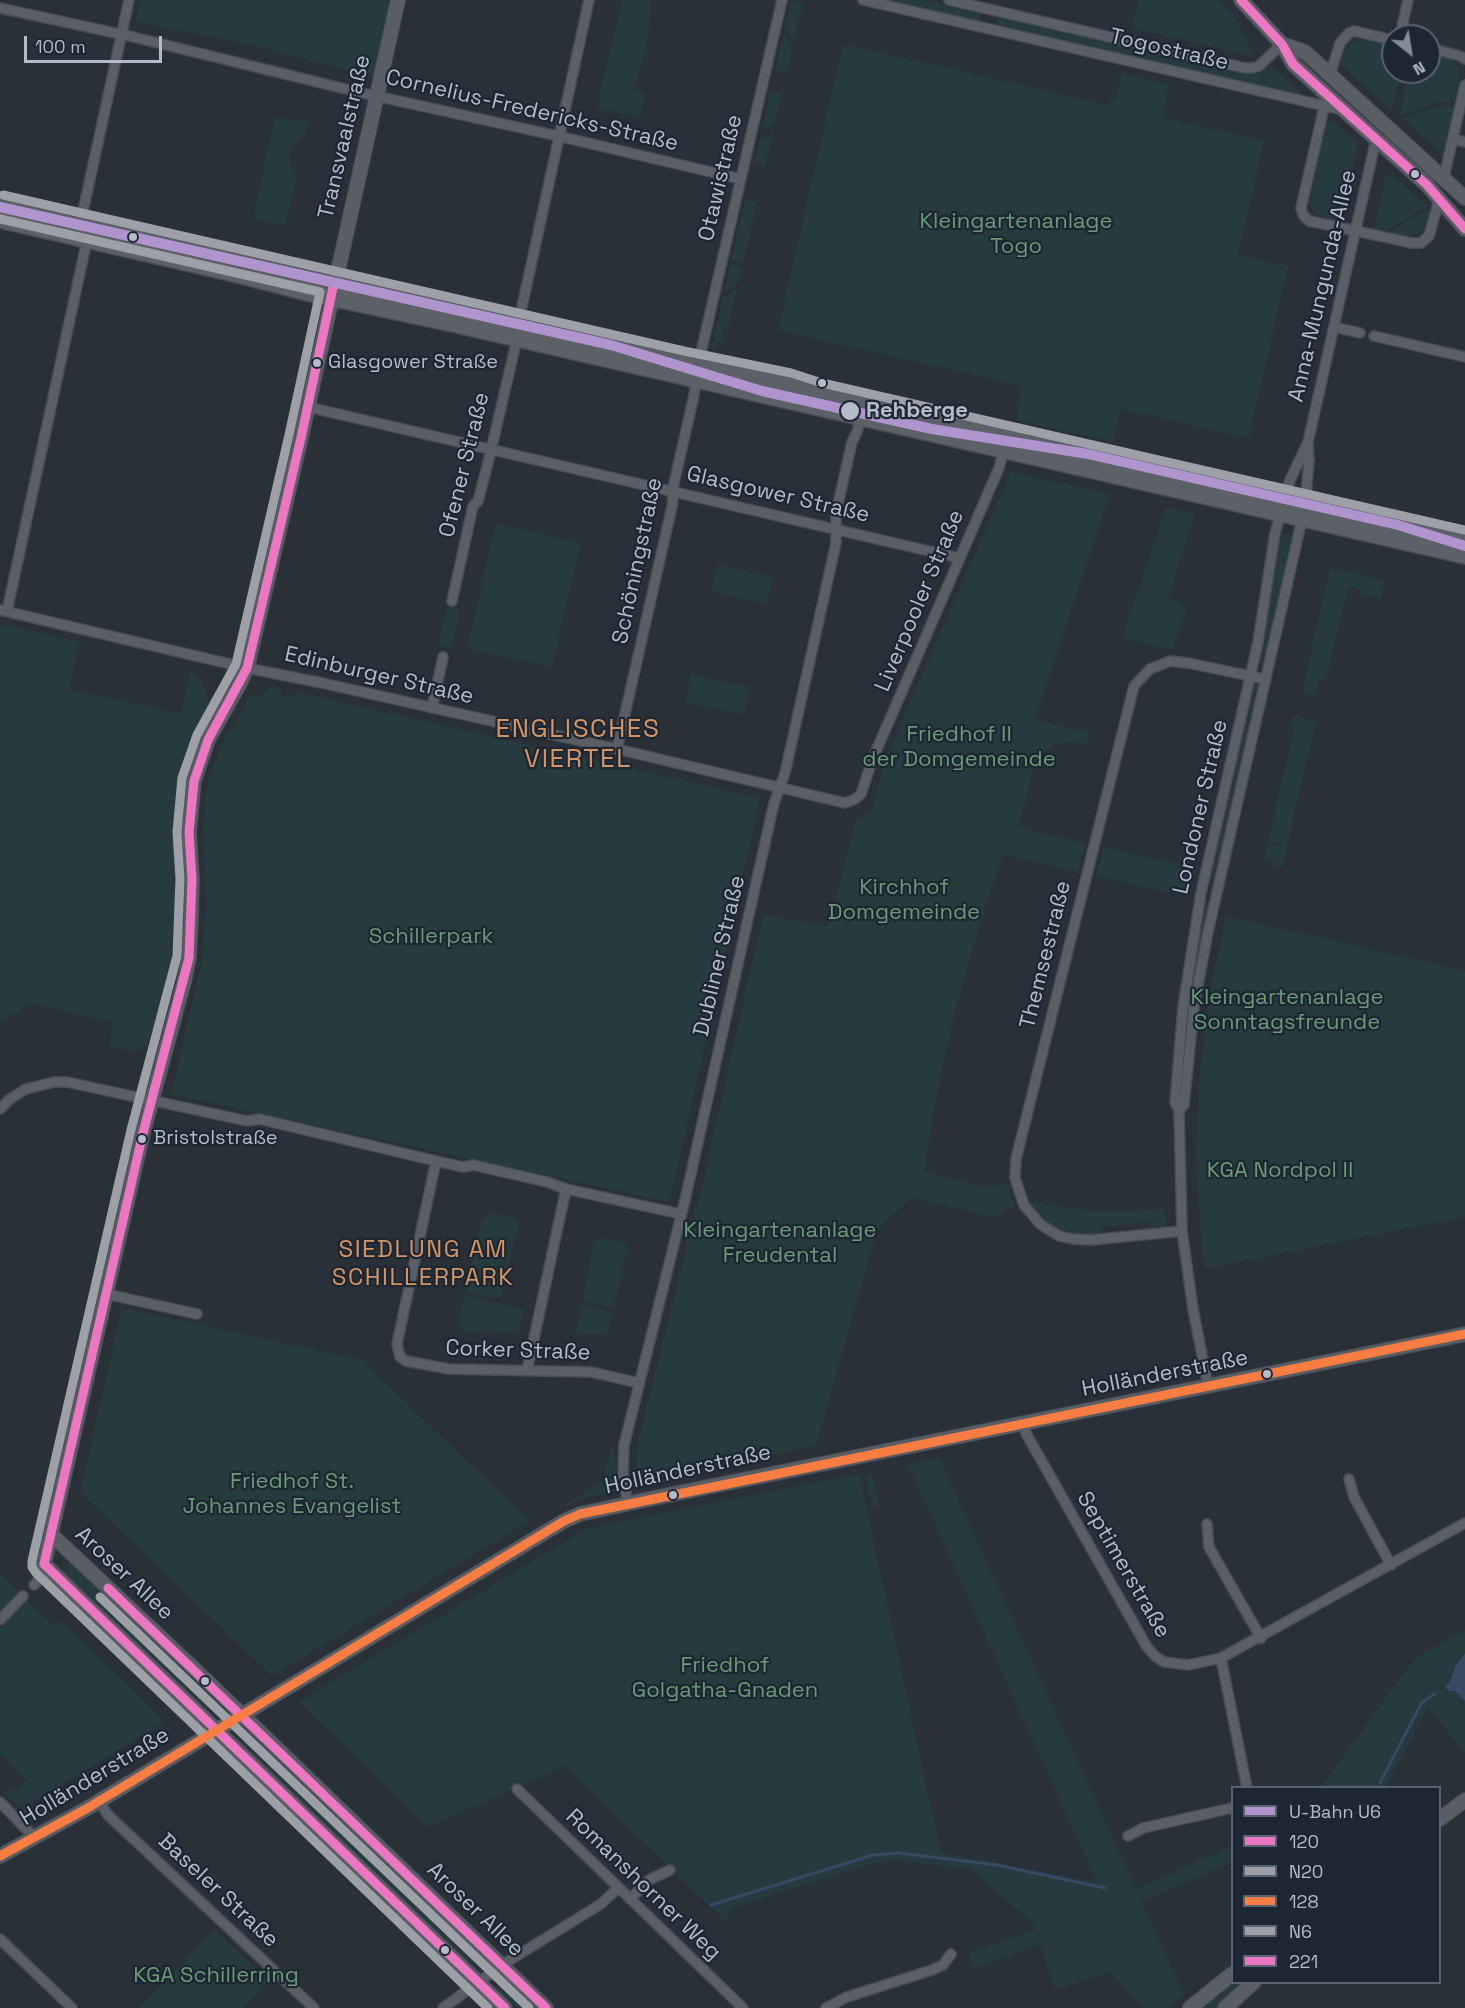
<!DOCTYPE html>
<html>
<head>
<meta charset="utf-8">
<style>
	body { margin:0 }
	#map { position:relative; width:1465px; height:2008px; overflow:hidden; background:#2a3038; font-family:"Space Grotesk",sans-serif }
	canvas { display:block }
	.legend { position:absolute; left:1231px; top:1786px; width:210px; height:198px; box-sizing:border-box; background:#1d2633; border:2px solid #59626f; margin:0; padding:8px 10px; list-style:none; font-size:18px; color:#b4bcc9 }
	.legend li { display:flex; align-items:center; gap:12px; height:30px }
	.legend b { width:30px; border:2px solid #59626f }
	.north { position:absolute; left:1381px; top:24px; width:60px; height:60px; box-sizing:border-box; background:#1d2633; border:2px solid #59626f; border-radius:50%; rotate:150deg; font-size:16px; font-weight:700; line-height:24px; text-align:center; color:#b4bcc9 }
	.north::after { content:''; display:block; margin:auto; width:21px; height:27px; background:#848b96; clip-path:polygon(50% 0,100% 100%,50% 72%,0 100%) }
	.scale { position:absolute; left:24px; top:36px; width:138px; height:27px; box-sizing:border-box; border:3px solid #b4bcc9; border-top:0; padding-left:8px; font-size:18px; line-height:21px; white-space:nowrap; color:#b4bcc9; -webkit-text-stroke:4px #1d2633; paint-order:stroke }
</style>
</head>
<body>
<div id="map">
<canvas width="1465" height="2008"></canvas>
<ul class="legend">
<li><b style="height:8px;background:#b094cd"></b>U-Bahn U6</li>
<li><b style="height:8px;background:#ec76c2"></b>120</li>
<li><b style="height:8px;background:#9da0a7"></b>N20</li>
<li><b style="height:8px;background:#f77d43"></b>128</li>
<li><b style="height:8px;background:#9da0a7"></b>N6</li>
<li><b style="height:8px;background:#ec76c2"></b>221</li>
</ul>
<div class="north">N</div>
<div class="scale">100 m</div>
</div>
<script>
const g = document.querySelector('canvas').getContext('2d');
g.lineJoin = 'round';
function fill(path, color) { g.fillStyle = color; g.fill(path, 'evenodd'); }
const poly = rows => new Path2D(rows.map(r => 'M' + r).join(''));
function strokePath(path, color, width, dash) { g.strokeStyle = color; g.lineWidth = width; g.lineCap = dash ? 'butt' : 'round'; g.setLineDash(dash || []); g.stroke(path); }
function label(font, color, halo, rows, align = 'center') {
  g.font = font + ' "Space Grotesk",sans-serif'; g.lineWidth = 4.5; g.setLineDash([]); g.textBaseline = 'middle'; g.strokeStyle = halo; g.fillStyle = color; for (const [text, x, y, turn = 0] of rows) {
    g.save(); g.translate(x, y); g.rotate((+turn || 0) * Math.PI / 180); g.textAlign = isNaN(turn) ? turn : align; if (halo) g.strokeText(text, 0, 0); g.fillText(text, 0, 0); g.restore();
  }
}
const green = poly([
	[140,0,394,0,377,77,252,45,135,22],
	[622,0,650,0,651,14,646,50,634,88,645,93,640,117,597,108],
	[890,0,926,0,982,13,980,21],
	[1138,0,1218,0,1233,14,1251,47,1251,53,1249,55,1132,28],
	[791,1,803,4,794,40,785,27],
	[998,17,1246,74,1260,72,1270,65,1305,96,996,24],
	[783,35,786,36,792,47,787,73,775,70],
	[1359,39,1393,45,1393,72,1402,72,1392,110,1340,64,1345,47],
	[843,44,1109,105,1111,99,1116,99,1122,73,1169,84,1163,113,1166,114,1165,118,1264,141,1238,255,1288,266,1249,438,1121,409,1113,442,1016,420,1022,386,778,330],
	[1429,54,1448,58,1457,66,1460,77,1455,102,1439,102,1405,114,1400,114,1409,72,1429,72],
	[770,91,782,93,775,124,762,132],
	[1448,106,1455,106,1443,155,1403,119,1430,108],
	[275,116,309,122,306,134,293,144,289,151,289,163,296,177,286,224,281,225,255,219,254,214],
	[1326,121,1334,122,1358,144,1341,222,1319,216,1311,208,1309,200],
	[774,129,765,166,754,163,759,141,770,135,769,133],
	[1389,175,1394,177,1427,206,1384,232,1374,230,1385,179],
	[745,200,757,203,743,264,740,263,740,261,731,261],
	[1429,208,1431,210,1427,226,1418,234,1405,237,1388,233],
	[731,265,742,267,738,284,726,291,725,289],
	[737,288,728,328,724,328,721,336,725,337,723,343,717,342,715,349,712,348,723,297,731,294,730,292],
	[1011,472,1110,494,1035,720,1090,732,1086,745,1070,742,1055,744,1039,755,1034,768,1019,827,1085,843,1078,872,1003,855,981,920,955,1011,935,1103,924,1172,984,1187,1007,1183,1015,1206,994,1217,911,1198,877,1230,816,1446,638,1482,636,1461,638,1442,703,1182,763,915,828,927,856,821,872,811,885,760],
	[1166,507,1195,514,1168,597,1178,600,1177,603,1188,606,1172,650,1122,638],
	[496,523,581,543,552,667,467,648],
	[1279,533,1294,537,1265,665,1257,663],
	[718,564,773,577,767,604,711,591],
	[1330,568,1385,581,1381,599,1360,594,1361,589,1348,587,1326,681,1319,680,1315,696,1302,692],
	[448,604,457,605,459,610,459,618,452,648,438,645],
	[0,624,79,642,69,690,181,713,191,672,201,680,207,696,208,713,183,772,176,815,177,888,183,886,168,983,157,1020,146,1046,140,1050,131,1051,109,1046,113,1022,31,1003,0,1023],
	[691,674,750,687,744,715,685,702],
	[1255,683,1260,687,1216,880,1209,878,1252,686],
	[270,686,280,688,283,696,296,695,297,692,760,798,670,1202,171,1094,202,961,206,904,203,838,205,801,209,778,228,731,232,728,251,694,255,697,268,691],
	[1294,715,1316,721,1282,868,1272,866,1272,861,1264,859,1267,844,1281,847,1282,845,1268,841,1294,731,1291,725],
	[1103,847,1195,868,1188,897,1096,876],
	[1204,901,1212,903,1188,1023,1181,1104,1179,1106,1183,1028],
	[1226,916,1465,971,1465,1217,1204,1269,1198,1199,1196,1151,1199,1082,1207,1008],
	[1026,1201,1089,1211,1139,1211,1164,1208,1166,1227,1150,1229,1148,1222,1101,1227,1102,1234,1072,1235,1060,1232,1047,1225,1036,1215],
	[491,1213,515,1218,519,1221,501,1299,468,1292,466,1289,481,1219,487,1214],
	[599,1237,624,1242,628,1248,614,1306,612,1308,582,1300,595,1240],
	[468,1296,487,1300,487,1304,490,1304,491,1301,524,1310,518,1332,490,1332,489,1329,486,1329,485,1332,464,1331,460,1326,459,1320,464,1298],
	[582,1305,612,1313,608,1330,606,1334,579,1334,576,1332],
	[122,1308,366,1361,365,1364,530,1521,272,1676,80,1492],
	[611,1448,615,1448,615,1467,618,1488,602,1482],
	[939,1458,1136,1889,1232,1846,1232,1862,1142,1902,1184,1995,1166,2008,1143,2008,1111,1972,1055,1990,1040,1945,972,1968,968,1953,1035,1930,1033,1923,972,1870,898,1860,877,1862,731,1908,727,1923,565,1766,429,1827,299,1702,586,1529,859,1474,941,1853,1097,1882,908,1464],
	[872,1473,879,1506,872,1507,865,1475],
	[600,1483,616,1491,590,1497,565,1507,564,1505],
	[70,1561,222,1706,209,1712,61,1570],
	[0,1574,19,1593,0,1613],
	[27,1600,54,1626,61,1620,165,1722,30,1804,40,1816,37,1818,28,1817,21,1810,28,1801,20,1808,4,1793,11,1786,16,1791,27,1780,0,1754,0,1628],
	[1465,1630,1465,1653,1457,1661,1450,1682,1445,1686,1448,1691,1455,1691,1465,1701,1465,1754,1428,1707,1386,1787,1320,1788,1415,1658],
	[252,1735,485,1959,474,1967,240,1742],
	[215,1930,268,1981,243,2008,138,2008],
	[507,1980,537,2008,517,2008,496,1988],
	[1234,1983,1246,1983,1217,2008,1201,2008]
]);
const water = poly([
	[1465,1653,1465,1701,1455,1691,1448,1691,1445,1686,1450,1682,1456,1664]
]);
const stream = poly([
	[1380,1783,1422,1702,1435,1694],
	[711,1905,873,1855,899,1853,997,1865,1105,1888]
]);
const street = poly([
	[863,0,1343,110],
	[949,0,1245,68,1252,68,1259,66,1282,44],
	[0,8,129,36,362,93,558,136,741,179],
	[1400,36,1408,0],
	[1429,48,1460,56,1465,59],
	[1330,75,1340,43,1349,33,1354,31,1393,40],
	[1325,103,1301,208,1303,215,1309,221,1338,227,1412,243,1421,243,1429,236,1439,200],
	[1453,139,1465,142],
	[1444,177,1465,85],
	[80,225,129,0],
	[518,325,589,0],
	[1334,327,1360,333],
	[1374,336,1465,357],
	[308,407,959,558],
	[452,601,473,506,478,501,488,463,517,339],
	[0,610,247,668,322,683,617,749,845,803,855,799,861,794,873,758,999,468,1004,450],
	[7,611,87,240],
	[432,708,443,657],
	[617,749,673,502,672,492,693,400,702,348,782,0],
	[0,1109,10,1099,26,1089,54,1082,67,1082,247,1121,259,1119,436,1161,463,1167,473,1165,547,1182,566,1189,681,1214],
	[1179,1110,1184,1105,1194,1006,1208,932,1305,506,1309,461,1308,443],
	[436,1161,397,1344,400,1357,406,1361,449,1369,591,1372,639,1383],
	[1182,1231,1091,1240,1073,1239,1059,1236,1040,1224,1024,1205,1015,1178,1016,1159,1134,686,1150,669,1170,661,1188,663,1265,679],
	[106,1294,197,1314],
	[527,1371,566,1189],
	[1208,1386,1193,1309,1182,1231,1179,1110,1175,1103,1183,1007,1201,893,1258,642,1275,533,1290,480,1308,442,1376,139],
	[1022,1424,1028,1437,1147,1647,1155,1656,1164,1662,1188,1665,1221,1658,1465,1523],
	[1349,1479,1354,1497,1391,1565],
	[628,1504,623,1478,624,1445,685,1200,774,803,785,773,836,543,836,513,852,442,857,432,861,417],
	[1207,1524,1209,1547,1261,1638],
	[34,1585,50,1569],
	[0,1620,23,1596],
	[1221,1658,1247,1788],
	[517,1789,743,2008],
	[99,1801,108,1815,314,2008],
	[0,1802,35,1838],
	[1128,1836,1143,1828,1232,1808],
	[630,1899,649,1880,670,1870],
	[0,1939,72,2008],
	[443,2008,502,1965,601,1904,618,1888],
	[826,2008,847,1997,932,1970,943,1965,951,1954]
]);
const secondary = poly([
	[398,0,301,438,247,668,240,683,208,740,194,781,189,832,192,879,191,918,189,958,184,982,143,1133,44,1564,505,2008],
	[1241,0,1282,44,1293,64,1427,185,1465,229],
	[1282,44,1305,52,1465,198],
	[52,1535,206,1680,546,2008],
	[1440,1819,1465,1800],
	[0,1856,86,1809,564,1521,580,1514,673,1494,1465,1334],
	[1190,2008,1232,1974],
	[1225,2008,1254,1982]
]);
const primary = poly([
	[0,207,681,363,789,385,819,395,1465,542],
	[0,220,230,273,312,294,448,323,1465,556]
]);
const bus1 = poly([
	[0,207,334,283,301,438,247,668,208,740,194,781,189,832,192,879,189,958,143,1133,44,1564,505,2008],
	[108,1588,546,2008]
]);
const bus2 = poly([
	[0,219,320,292,289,435,236,664,197,735,182,778,177,832,180,879,177,956,131,1130,32,1561,32,1567,36,1573,488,2008],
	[100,1597,529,2008]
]);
const bus3 = poly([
	[0,1856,86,1809,564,1521,580,1514,1465,1334]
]);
const bus4 = poly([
	[3,195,684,351,791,373,822,383,1465,530]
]);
const bus5 = poly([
	[1241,0,1282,44,1293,64,1427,185,1465,229]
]);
const metro1 = poly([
	[0,207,611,345,762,391,932,429,1088,454,1398,525,1465,546]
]);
const markers = [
	[1415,174,5,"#b4bcc9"],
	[133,237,5,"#b4bcc9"],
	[317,363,5,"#b4bcc9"],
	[822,383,5,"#b4bcc9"],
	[850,411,10,"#b4bcc9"],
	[142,1139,5,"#b4bcc9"],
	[1267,1374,5,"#b4bcc9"],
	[673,1495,5,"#b4bcc9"],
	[205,1681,5,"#b4bcc9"],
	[445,1950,5,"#b4bcc9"]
];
const busNames = [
	["Glasgower Straße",328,363],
	["Bristolstraße",153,1139]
];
const streetNames = [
	["Togostraße",1169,50,13],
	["Cornelius-Fredericks-Straße",532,111,13],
	["Transvaalstraße",345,137,-77],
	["Otawistraße",721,178,-77],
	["Anna-Mungunda-Allee",1323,286,-77],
	["Ofener Straße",465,465,-76],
	["Glasgower Straße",778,495,13],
	["Schöningstraße",638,561,-78],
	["Liverpooler Straße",920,601,-67],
	["Edinburger Straße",379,676,13],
	["Londoner Straße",1201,807,-77],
	["Themsestraße",1046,955,-76],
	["Dubliner Straße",720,956,-77],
	["Corker Straße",518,1351,2],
	["Holländerstraße",1165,1374,-11],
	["Holländerstraße",688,1470,-12],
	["Septimerstraße",1123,1565,60],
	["Aroser Allee",124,1574,43],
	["Holländerstraße",95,1777,-31],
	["Romanshorner Weg",643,1885,44],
	["Baseler Straße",218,1891,43],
	["Aroser Allee",475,1910,44]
];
const parkNames = [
	["Kleingartenanlage",1016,222],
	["Togo",1016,247],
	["Friedhof II",959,735],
	["der Domgemeinde",959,760],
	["Kirchhof",904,888],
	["Domgemeinde",904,913],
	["Schillerpark",431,937],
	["Kleingartenanlage",1287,998],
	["Sonntagsfreunde",1287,1023],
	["KGA Nordpol II",1280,1171],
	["Kleingartenanlage",780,1231],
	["Freudental",780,1256],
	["Friedhof St.",292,1482],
	["Johannes Evangelist",292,1507],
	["Friedhof",725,1666],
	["Golgatha-Gnaden",725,1691],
	["KGA Schillerring",216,1976]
];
const stopNames = [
	["Rehberge",866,411]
];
const neighbourhoodNames = [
	["SIEDLUNG AM",423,1250],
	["SCHILLERPARK",423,1278]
];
const quarterNames = [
	["ENGLISCHES",578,730],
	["VIERTEL",578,760]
];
fill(green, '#273a3e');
fill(water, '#384963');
strokePath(stream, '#384963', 3);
strokePath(street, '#484c53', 12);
strokePath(secondary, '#484c53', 16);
strokePath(primary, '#484c55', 18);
strokePath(street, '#5a5e66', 9);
strokePath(secondary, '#595d64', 14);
strokePath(primary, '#5c6168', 15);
strokePath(bus1, '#ec76c2', 9);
strokePath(bus2, '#9da0a7', 9);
strokePath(bus3, '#f77d43', 9);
strokePath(bus4, '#9da0a7', 9);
strokePath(bus5, '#ec76c2', 9);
strokePath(metro1, '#b094cd', 10);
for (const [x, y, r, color] of markers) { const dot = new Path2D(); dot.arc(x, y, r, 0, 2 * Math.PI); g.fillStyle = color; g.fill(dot); strokePath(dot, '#1d2633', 2); }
label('20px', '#b4bcc9', '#1d2633', busNames, 'left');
label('22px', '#b4bcc9', '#1d2633', streetNames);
label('22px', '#6b9a76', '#1d2633', parkNames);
label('bold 22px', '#b4bcc9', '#1d2633', stopNames, 'left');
g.letterSpacing = '1.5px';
label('24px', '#d59563', '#1d2633', neighbourhoodNames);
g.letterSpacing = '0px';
g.letterSpacing = '1.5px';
label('26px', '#d59563', '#1d2633', quarterNames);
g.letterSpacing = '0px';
</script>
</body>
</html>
